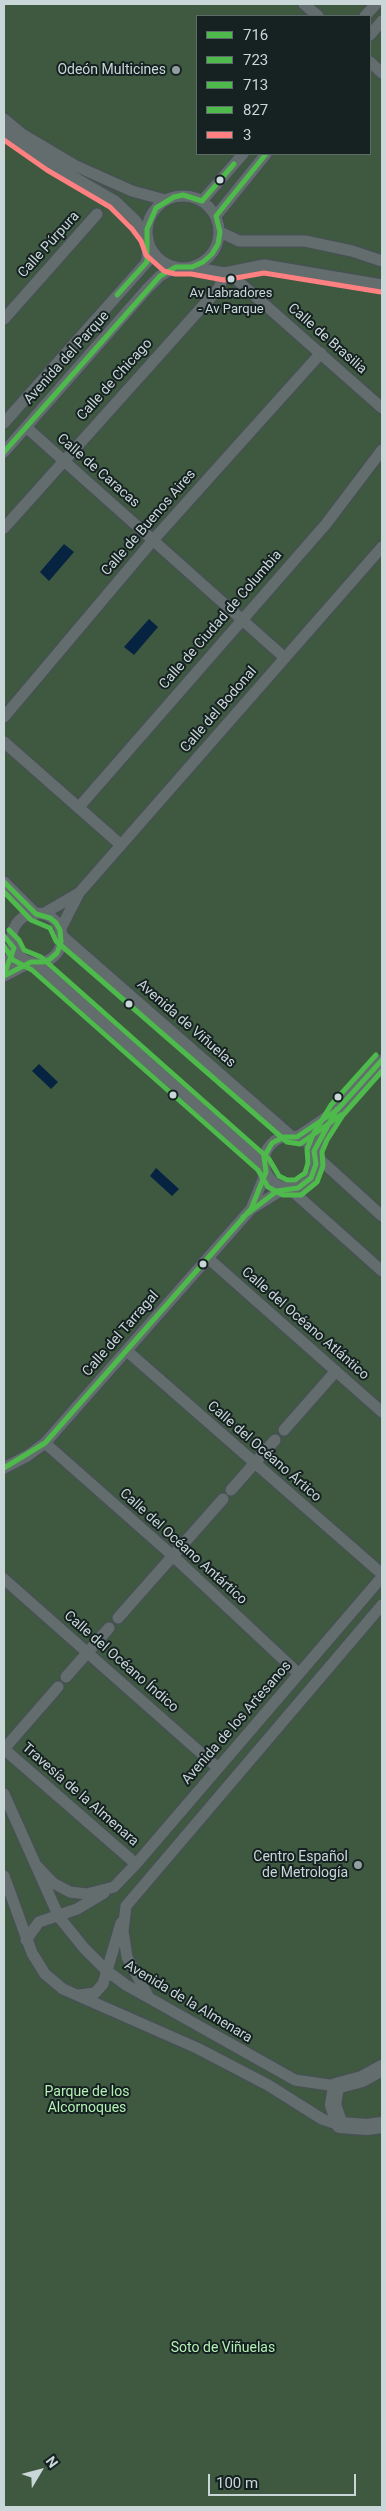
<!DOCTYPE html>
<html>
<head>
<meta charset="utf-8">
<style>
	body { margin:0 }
	#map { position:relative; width:386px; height:2511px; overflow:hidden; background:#293637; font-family:Roboto,sans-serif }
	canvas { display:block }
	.frame { position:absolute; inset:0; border:5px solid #c9d7d8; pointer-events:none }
	.legend { position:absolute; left:196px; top:15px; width:175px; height:140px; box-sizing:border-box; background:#162121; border:1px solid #5e6a6a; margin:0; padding:6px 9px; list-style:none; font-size:15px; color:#c9d7d8 }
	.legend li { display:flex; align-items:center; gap:10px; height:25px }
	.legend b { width:25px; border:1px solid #5e6a6a }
	.north { position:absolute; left:15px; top:2446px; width:50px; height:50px; -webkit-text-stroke:4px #162121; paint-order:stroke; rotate:53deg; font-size:14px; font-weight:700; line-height:20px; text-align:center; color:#c9d7d8 }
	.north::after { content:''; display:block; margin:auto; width:18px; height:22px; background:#c9d7d8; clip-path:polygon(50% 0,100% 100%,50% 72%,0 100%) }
	.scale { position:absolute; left:208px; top:2474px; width:148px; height:22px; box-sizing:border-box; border:2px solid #c9d7d8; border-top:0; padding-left:6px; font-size:15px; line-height:18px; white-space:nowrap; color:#c9d7d8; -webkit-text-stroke:4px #162121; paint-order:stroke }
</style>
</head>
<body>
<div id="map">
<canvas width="386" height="2511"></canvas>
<div class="frame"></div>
<ul class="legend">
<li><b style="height:6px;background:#4eba4b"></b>716</li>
<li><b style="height:6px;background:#4eba4b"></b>723</li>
<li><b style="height:6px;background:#4eba4b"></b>713</li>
<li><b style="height:6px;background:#4eba4b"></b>827</li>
<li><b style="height:6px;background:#ff8080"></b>3</li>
</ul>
<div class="north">N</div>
<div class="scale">100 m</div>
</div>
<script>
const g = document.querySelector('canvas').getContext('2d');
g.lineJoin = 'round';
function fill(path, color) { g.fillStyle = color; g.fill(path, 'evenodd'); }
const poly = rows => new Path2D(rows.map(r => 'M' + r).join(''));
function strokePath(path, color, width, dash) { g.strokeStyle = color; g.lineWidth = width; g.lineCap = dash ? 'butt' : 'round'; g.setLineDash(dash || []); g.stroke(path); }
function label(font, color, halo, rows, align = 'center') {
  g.font = font + ' Roboto,sans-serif'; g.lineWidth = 4; g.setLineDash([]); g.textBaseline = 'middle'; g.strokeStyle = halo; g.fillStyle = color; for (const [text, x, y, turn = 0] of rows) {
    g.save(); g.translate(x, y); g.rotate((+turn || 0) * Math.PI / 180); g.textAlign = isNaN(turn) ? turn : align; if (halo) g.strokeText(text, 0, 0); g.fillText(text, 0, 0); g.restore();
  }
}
const green = poly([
	[4,4,382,4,382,2507,4,2507],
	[197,16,370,16,370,154,197,154]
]);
const water = poly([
	[64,544,74,552,49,581,40,572],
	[149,619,158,627,134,655,124,647],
	[39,1064,58,1082,51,1089,32,1071],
	[156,1168,179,1189,172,1196,150,1176]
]);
const street = poly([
	[304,4,318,16],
	[365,16,376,4],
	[370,35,382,21],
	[370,62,382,73],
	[4,119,22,134,76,166,132,191,165,200],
	[4,131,51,164,115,201,135,220,148,238],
	'147 232a36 36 0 1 1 72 0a36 36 0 1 1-72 0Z',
	[202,201,243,154],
	[216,216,266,154],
	[220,232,239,241,305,241,352,251,382,261],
	[192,267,224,273,264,265,382,285],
	[229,273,382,408],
	[4,319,97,214],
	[4,423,147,262,148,241],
	[26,427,285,658],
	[4,452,147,289,160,276,176,267],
	[4,528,219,288,224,273],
	[4,717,154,539,321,353],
	[4,742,121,845],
	[79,807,326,524,382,450],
	[4,882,36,914],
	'12 938a25 25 0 1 1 50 0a25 25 0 1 1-50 0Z',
	[43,914,79,893],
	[60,930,79,893,382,547],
	[61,935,291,1136],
	[36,963,264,1165],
	[4,975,14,948],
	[4,976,31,962],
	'264 1162a26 26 0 1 1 52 0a26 26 0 1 1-52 0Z',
	[297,1137,337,1110,382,1060],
	[314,1151,333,1116],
	[316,1156,382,1216],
	[290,1189,382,1271],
	[251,1209,266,1172],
	[208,1258,382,1412],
	[127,1351,382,1574],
	[284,1430,336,1371],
	[45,1443,173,1556,299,1674],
	[4,1468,27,1456,45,1443,251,1209,285,1188],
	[231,1490,275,1440],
	[4,1579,218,1768],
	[118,1618,223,1499],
	[66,1677,109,1628],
	[4,1749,136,1864],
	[4,1749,58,1687],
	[4,1794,59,1917,84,1948,107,1971,126,1985,295,2080,336,2086],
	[35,1864,53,1883,70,1892,87,1894,114,1887,136,1864,382,1577],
	[4,1876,32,1953,45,1974,63,1989,197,2048,268,2085,322,2119,340,2125],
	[26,1940,39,1922,77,1909,104,1893],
	[79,1995,95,1993,103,1984,121,1923],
	[148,1996,127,1957,123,1931,126,1906,382,1605]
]);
const secondary = poly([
	[382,2068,362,2079,336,2086,333,2105,340,2125,367,2127,382,2125]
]);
const bus1 = poly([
	[243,1217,277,1191,298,1188,311,1178,316,1164,314,1151,337,1109],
	[4,1468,45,1443,251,1209,266,1172,264,1157,272,1143,284,1137,297,1137,337,1110,382,1060]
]);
const bus2 = poly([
	[4,892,31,920,50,928,56,941,287,1142,300,1144,341,1115],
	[4,946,13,960,32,970,258,1170,268,1187,283,1195,301,1195,317,1182,323,1166,322,1152,327,1140,343,1115,382,1071]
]);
const bus3 = poly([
	[117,295,147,262,147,229,156,208,174,197,183,195,202,201,234,164],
	[4,452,160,276,176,267,192,267,203,262,212,254,218,244,220,232,216,216,266,154],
	[4,882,36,914,50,918,56,923,60,930,61,942,57,953,50,959,43,962,31,962,4,976],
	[4,936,14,948,4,975]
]);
const bus4 = poly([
	[9,930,19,940,24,950,41,957,269,1159,279,1176,287,1180,295,1180,305,1173,308,1163,307,1149,314,1133,331,1105,376,1055]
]);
const bus5 = poly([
	[4,140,47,170,110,207,132,229,141,241,146,255,164,271,175,274,191,274,224,280,264,273,381,292]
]);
const markers = [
	[176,70,5,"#919fa0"],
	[220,180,4.5,"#c9d7d8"],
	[231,279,4.5,"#c9d7d8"],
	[129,1004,4.5,"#c9d7d8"],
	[173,1095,4.5,"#c9d7d8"],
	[338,1097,4.5,"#c9d7d8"],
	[203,1264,4.5,"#c9d7d8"],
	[358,1865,5,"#919fa0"]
];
const busNames = [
	["Av Labradores",231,294],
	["- Av Parque",231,310]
];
const poiNames = [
	["Odeón Multicines",166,70],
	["Centro Español",348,1857],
	["de Metrología",348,1873]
];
const streetNames = [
	["Calle Púrpura",49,245,-48],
	["Calle de Brasilia",327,339,41],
	["Avenida del Parque",67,358,-48],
	["Calle de Chicago",115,380,-48],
	["Calle de Caracas",98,471,41],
	["Calle de Buenos Aires",149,523,-49],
	["Calle de Ciudad de Columbia",221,620,-49],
	["Calle del Bodonal",219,710,-49],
	["Avenida de Viñuelas",186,1024,41],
	["Calle del Océano Atlántico",305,1324,41],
	["Calle del Tarragal",121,1334,-49],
	["Calle del Océano Ártico",264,1452,41],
	["Calle del Océano Antártico",183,1547,42],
	["Calle del Océano Índico",121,1662,41],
	["Avenida de los Artesanos",237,1723,-49],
	["Travesía de la Almenara",80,1795,41],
	["Avenida de la Almenara",188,2002,31]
];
const parkNames = [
	["Parque de los",87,2092],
	["Alcornoques",87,2108],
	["Soto de Viñuelas",223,2348]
];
fill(green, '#3f5941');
fill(water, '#062341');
strokePath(street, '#465152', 14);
strokePath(secondary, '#465152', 19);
strokePath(street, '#636d6e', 11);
strokePath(secondary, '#636d6e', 16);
strokePath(bus1, '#4eba4b', 5);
strokePath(bus2, '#4eba4b', 5);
strokePath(bus3, '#4eba4b', 5);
strokePath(bus4, '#4eba4b', 5);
strokePath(bus5, '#ff8080', 5);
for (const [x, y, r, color] of markers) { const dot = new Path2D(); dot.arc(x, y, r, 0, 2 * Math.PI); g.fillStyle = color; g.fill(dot); strokePath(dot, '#162121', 2); }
label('13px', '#c9d7d8', '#162121', busNames);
label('14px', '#c9d7d8', '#162121', poiNames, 'right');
label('14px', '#c9d7d8', '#162121', streetNames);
label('14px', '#b5f1b5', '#162121', parkNames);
</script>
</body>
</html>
